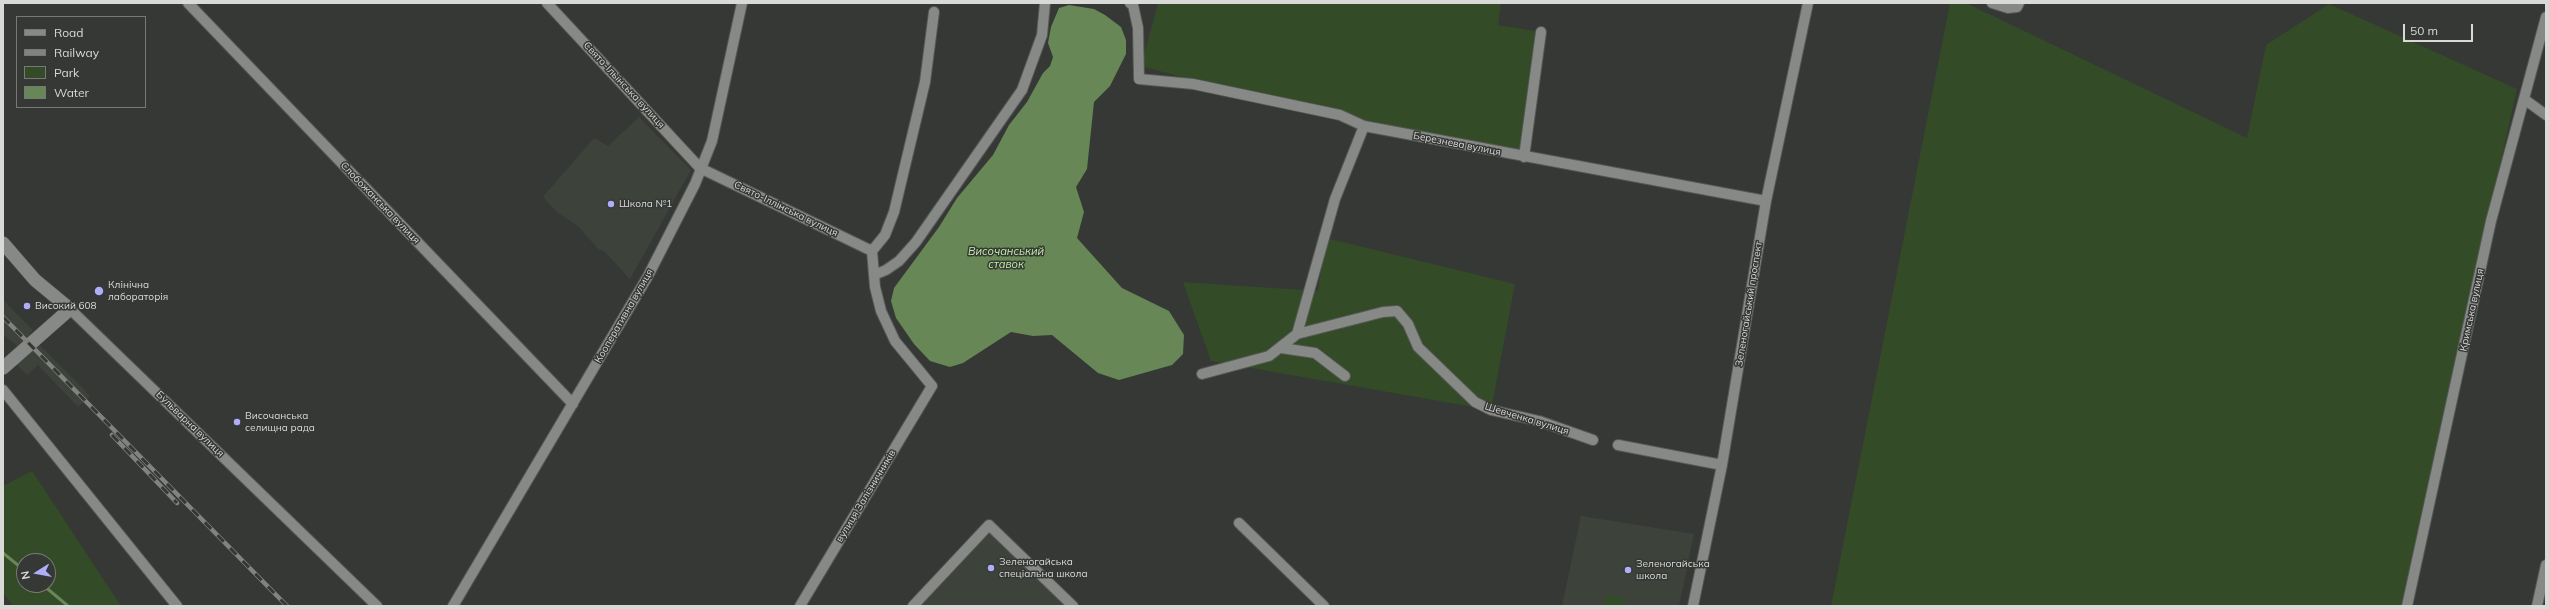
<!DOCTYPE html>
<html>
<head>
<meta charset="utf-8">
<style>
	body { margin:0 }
	#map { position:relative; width:2549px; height:609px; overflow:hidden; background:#363835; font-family:Mulish,sans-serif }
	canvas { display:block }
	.frame { position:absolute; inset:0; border:4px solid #d9dad8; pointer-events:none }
	.legend { position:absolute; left:16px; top:16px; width:130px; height:92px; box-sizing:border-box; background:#363835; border:1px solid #777976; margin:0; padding:5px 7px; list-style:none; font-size:12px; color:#d9dad8 }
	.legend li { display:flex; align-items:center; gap:8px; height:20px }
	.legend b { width:20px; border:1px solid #777976 }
	.north { position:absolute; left:16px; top:553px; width:40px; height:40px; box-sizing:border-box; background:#363835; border:1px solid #777976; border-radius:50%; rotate:259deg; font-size:11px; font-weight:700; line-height:16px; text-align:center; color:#d9dad8 }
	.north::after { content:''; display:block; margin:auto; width:14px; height:18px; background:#b0aefa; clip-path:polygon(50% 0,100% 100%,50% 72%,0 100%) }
	.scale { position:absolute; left:2403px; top:24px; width:70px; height:18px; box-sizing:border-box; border:2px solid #d9dad8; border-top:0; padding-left:5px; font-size:12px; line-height:14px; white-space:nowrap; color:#d9dad8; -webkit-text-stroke:3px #363835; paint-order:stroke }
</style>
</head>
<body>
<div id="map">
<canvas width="2549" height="609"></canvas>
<div class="frame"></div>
<ul class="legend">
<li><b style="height:5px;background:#868985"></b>Road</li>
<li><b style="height:5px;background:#818380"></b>Railway</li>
<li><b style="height:11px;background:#334b26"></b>Park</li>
<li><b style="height:11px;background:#678756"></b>Water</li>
</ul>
<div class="north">N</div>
<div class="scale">50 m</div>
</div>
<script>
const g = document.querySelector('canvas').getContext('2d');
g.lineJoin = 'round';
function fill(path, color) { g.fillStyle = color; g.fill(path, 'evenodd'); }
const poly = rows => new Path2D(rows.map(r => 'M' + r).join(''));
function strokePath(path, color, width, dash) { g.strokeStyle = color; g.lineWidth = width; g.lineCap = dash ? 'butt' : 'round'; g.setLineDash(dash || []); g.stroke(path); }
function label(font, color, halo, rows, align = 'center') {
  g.font = font + ' Mulish,sans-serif'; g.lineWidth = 3; g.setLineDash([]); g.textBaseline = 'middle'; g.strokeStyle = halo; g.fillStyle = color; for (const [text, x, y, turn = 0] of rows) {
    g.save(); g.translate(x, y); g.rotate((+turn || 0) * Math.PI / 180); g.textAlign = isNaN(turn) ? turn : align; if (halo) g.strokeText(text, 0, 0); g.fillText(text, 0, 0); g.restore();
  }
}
const built = poly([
	[639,117,691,170,630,279,604,251,599,250,579,227,557,212,543,197,594,138,608,146],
	[3,300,33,330,29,334,90,396,78,407,38,365,27,375,15,363,25,353,3,334],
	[1581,516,1694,534,1679,606,1562,606],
	[989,531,1067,606,918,606]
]);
const green = poly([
	[1158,3,1501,3,1498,25,1541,32,1524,157,1364,126,1141,66],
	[1950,3,1966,3,2247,138,2266,45,2329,4,2517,89,2401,606,1831,606],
	[1326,238,1515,284,1491,410,1211,361,1183,282,1318,291],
	[32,471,121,606,13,606,3,593,3,486],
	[24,561,48,561,48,585,24,585],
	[1607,594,1626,599,1624,606,1604,606]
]);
const water = poly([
	[1069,5,1094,9,1105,15,1121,27,1126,40,1126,54,1110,86,1094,102,1087,169,1076,187,1084,212,1077,238,1122,288,1169,311,1184,335,1183,354,1172,365,1119,380,1098,373,1052,335,1033,336,1011,332,963,363,950,367,930,361,914,344,896,318,891,301,894,288,939,227,957,198,993,155,1009,125,1027,102,1043,73,1050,66,1053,57,1048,43,1051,27,1059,8]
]);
const stream = poly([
	[3,553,24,570],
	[43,585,68,606]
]);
const minor = poly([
	[188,3,573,404],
	[547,3,700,168,872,251],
	[1130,3,1133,5,1138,28,1139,79,1193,84,1340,115,1364,126],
	[1992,3,2008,8,2017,7,2019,3],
	[2524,99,2546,115],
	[1524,157,1541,32],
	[874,275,886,270,899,261,916,242,1022,90,1042,35,1045,3],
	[70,309,377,606],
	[1297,334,1335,199,1364,126,1766,201],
	[1281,348,1315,353,1345,376],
	[1202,374,1269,356,1297,334,1383,312,1397,311,1408,324,1418,347,1475,402,1491,410,1539,421,1593,440],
	[3,390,177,606],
	[1618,445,1722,465],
	[1239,523,1324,606],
	[453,606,648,276,695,184,712,141,742,3],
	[800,606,932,386,895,341,881,311,875,287,872,251,885,235,894,212,925,82,934,12],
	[913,606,989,525,1073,606],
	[1693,606,1722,465,1766,201,1808,3],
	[2407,606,2491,221,2546,17],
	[2537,606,2546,565]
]);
const tertiary = poly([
	[3,243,35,280,70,309,3,368]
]);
const rail = poly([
	[3,317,287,606],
	[112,435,177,503]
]);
const markers = [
	[611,204,4,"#b0aefa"],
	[99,291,5,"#b0aefa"],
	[27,306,4,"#b0aefa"],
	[237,422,4,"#b0aefa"],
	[991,568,4,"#b0aefa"],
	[1628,570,4,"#b0aefa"]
];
const streetNames = [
	["Свято-Ільїнська вулиця",624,85,47],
	["Березнева вулиця",1457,144,11],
	["Слобожанська вулиця",380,203,46],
	["Свято-Іллінська вулиця",786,209,26],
	["Зеленогайський проспект",1749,304,-81],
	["Кримська вулиця",2472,310,-78],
	["Кооперативна вулиця",624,316,-60],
	["Шевченка вулиця",1527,419,17],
	["Бульварна вулиця",190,424,44],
	["вулиця Залізничників",866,496,-59]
];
const poiNames = [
	["Школа №1",619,204],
	["Клінічна",108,285],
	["лабораторія",108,297],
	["Високий 608",35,306],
	["Височанська",245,416],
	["селищна рада",245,428],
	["Зеленогайська",999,562],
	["спеціальна школа",999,574],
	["Зеленогайська",1636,564],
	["школа",1636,576]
];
const waterNames = [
	["Височанський",1006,252],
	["ставок",1006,265]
];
fill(built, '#3d433b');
fill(green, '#334b26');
fill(water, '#678756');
strokePath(stream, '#678756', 3);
strokePath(minor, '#555755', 12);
strokePath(tertiary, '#555755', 14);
strokePath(minor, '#868985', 10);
strokePath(tertiary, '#868985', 13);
strokePath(rail, '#818380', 4.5);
strokePath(rail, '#363835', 3, [9]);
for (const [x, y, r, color] of markers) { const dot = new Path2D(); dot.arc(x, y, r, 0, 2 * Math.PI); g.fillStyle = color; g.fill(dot); strokePath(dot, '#363835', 1.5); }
label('10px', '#d9dad8', '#363835', streetNames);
label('10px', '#d9dad8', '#363835', poiNames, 'left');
label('italic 11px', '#c0f1a7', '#363835', waterNames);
</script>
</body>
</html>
